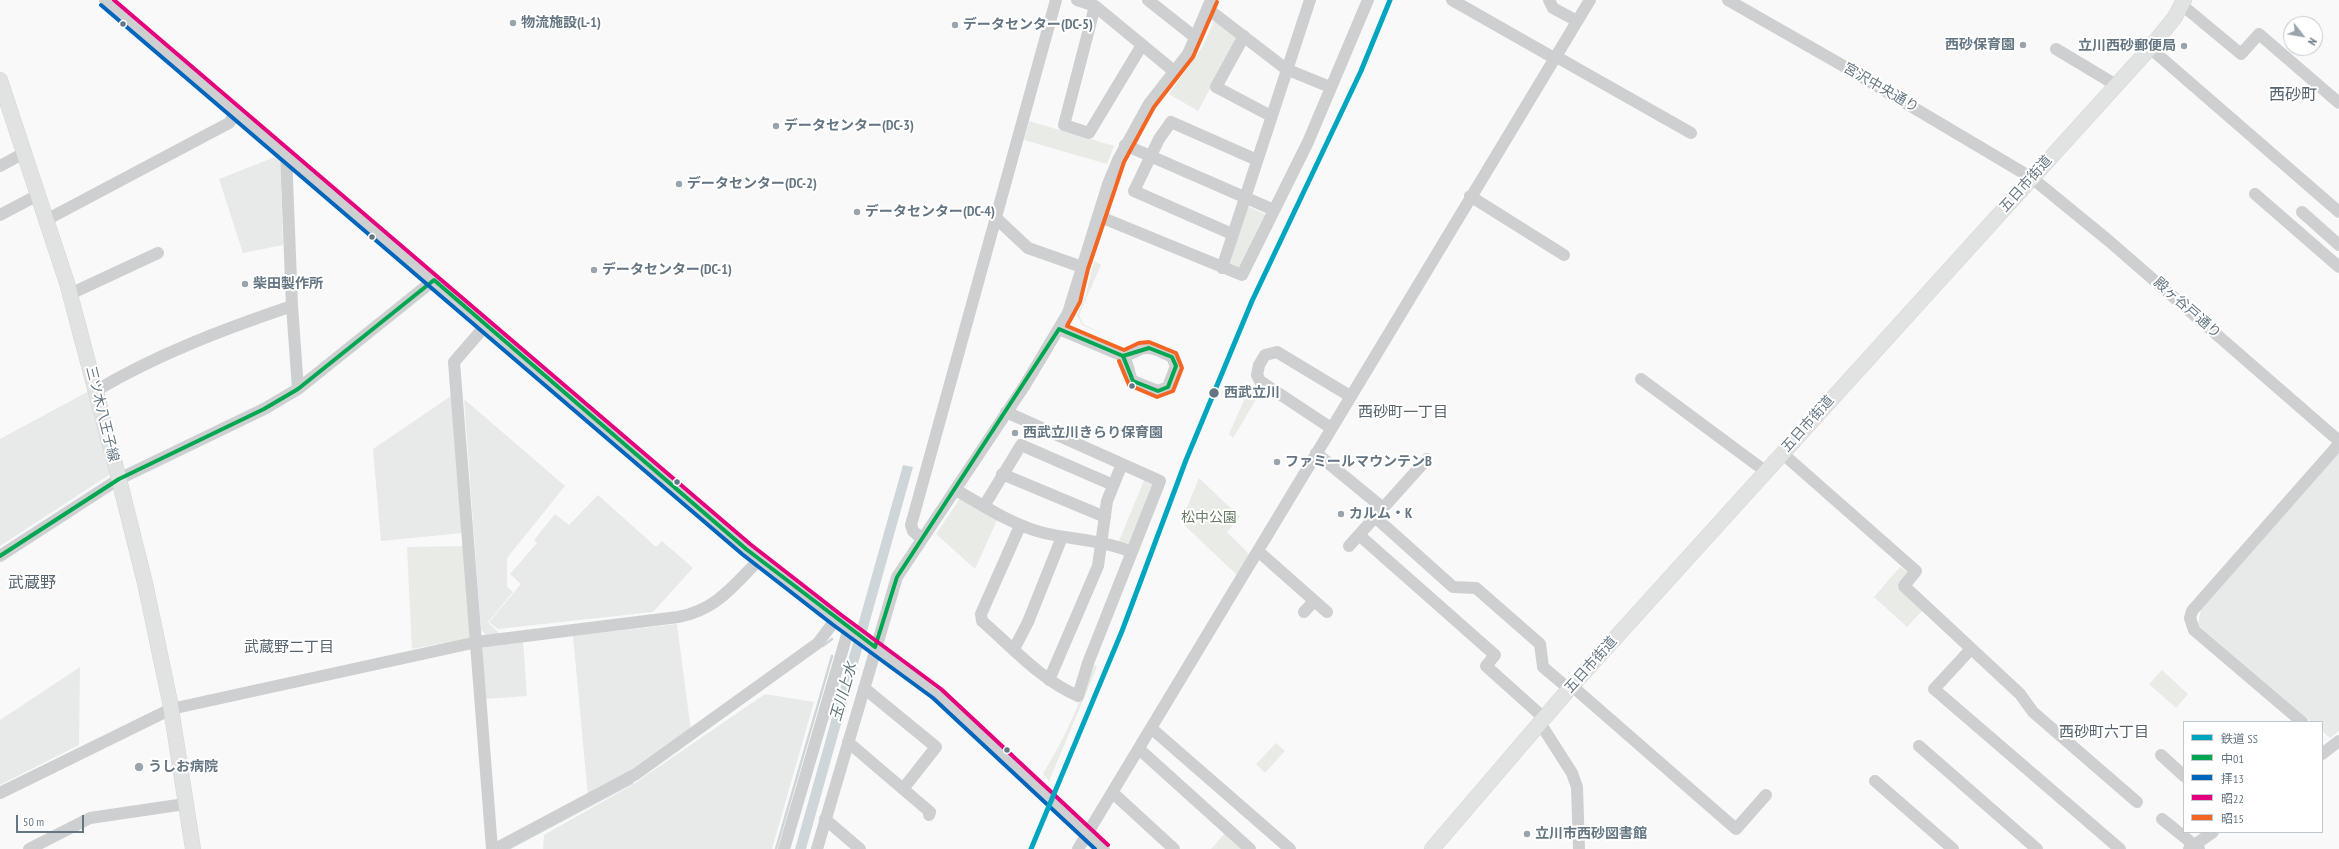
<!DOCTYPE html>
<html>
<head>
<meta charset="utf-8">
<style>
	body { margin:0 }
	#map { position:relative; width:2339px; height:849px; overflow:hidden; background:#f9f9f9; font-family:"PT Sans Narrow","Noto Sans JP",sans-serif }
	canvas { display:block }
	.legend { position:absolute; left:2183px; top:721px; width:140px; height:112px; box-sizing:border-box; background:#fff; border:1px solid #c1c8cd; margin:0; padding:5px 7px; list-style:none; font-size:12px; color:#657683 }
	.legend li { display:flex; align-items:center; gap:8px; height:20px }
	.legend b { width:20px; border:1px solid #c1c8cd }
	.north { position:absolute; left:2283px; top:16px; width:40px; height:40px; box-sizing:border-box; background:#fff; border:1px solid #c1c8cd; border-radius:50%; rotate:121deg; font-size:11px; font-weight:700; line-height:16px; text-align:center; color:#657683 }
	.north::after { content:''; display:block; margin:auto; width:14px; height:18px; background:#99a4ac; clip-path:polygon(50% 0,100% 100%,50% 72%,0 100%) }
	.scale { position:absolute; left:16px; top:815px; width:68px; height:18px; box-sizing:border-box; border:2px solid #657683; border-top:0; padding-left:5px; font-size:12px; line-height:14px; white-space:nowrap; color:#657683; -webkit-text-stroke:3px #fff; paint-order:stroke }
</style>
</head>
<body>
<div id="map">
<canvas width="2339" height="849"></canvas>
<ul class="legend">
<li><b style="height:5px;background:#00a6bf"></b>鉄道 SS</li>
<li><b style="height:5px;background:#00a651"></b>中01</li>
<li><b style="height:5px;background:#0065bd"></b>拝13</li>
<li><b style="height:5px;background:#e5007d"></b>昭22</li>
<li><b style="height:5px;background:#f26522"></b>昭15</li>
</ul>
<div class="north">N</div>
<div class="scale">50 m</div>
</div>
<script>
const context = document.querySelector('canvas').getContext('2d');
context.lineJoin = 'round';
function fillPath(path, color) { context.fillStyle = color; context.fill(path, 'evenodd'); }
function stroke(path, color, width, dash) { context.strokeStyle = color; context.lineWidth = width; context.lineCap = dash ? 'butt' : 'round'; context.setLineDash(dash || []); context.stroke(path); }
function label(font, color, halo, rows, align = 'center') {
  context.font = font + ' "PT Sans Narrow","Noto Sans JP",sans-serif'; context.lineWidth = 4; context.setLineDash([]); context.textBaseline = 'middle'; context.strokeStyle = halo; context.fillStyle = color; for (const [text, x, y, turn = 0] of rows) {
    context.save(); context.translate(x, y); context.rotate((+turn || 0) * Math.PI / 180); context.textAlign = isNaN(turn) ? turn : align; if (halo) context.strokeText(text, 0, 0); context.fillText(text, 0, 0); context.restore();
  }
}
fillPath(new Path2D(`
	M280,155L283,245L243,253L219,179Z
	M89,391L112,473L0,546V439Z
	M451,396L463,533L381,541L373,449Z
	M464,399L565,486L507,558V586L513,592L488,622L500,634L486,635L481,630Z
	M2337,453L2339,454V731L2330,738L2322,731V722H2311L2198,625L2201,609Z
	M598,495L656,547L662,541L693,568L653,612L498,629L489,622L521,584L510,574L537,543L534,540L555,514L569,525Z
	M677,624L691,731L639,767L588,797L573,636Z
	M523,641L527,696L484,699L480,653L484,646Z
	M80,667L79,745L0,785V720Z
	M765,694L814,702L772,849H543L544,835L632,785Z`), '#e8e9e9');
fillPath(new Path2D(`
	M1214,21L1237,38L1198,111L1169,94L1203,46Z
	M1029,121L1114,146L1107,164L1024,140Z
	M1247,206L1267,215L1241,269L1230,264Z
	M1094,261L1101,265L1079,315L1083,324L1106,336L1082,325L1077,315L1085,298Z
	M1252,387L1260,393L1233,438L1229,434L1249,389Z
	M1145,478L1153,482L1131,543L1127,546L1119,541Z
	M1199,478L1240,517L1227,532L1249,554L1237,575L1181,522Z
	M961,497L998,518L975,569L936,534Z
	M463,546L470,638L412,649L407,547Z
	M1900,567L1909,573L1897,587L1922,611L1907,627L1874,597Z
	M1091,662L1097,667L1049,781L1043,774C1065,737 1081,705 1091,662Z
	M2162,670L2188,694L2176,708L2149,684Z
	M1276,743L1285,751L1265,773L1256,764Z
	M1226,832L1244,849H1211Z`), '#e8ebe6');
fillPath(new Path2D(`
	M903,465L913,467L806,849H795Z`), '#ced6d9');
stroke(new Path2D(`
	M823,646L832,639
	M508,849L632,783
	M776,849L832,656`), '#ced6d9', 2.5);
const major = new Path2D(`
	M0,80L67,283L119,479L145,583L170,702L193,849
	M1432,849L1569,689L2150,48L2175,17L2184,0`);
stroke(major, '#d5d6d7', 16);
stroke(new Path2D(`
	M105,0L746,549L836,619L937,693L1104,849
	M1077,0L1095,6L1175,72
	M1148,0L1196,38
	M1452,0L1554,58
	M1549,0L1553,8L1577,21
	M1728,0L1840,64L2032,178L2109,241L2339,441
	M2182,5L2241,54L2259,34L2339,103
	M1095,6L1064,125L1089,133L1142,45
	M1208,9L1286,69L1330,87
	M1244,36L1216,87L1271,116
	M2150,48L2339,212
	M2056,49L2116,85
	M1555,56L1691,133
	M1125,145L1274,210
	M286,154L292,306L298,389
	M0,166L24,153
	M2255,194L2339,267
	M1470,196L1564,255
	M2302,212L2339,245
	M0,215L38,195
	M1098,216L1242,275L1308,142L1368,0
	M996,218L1028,248L1082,267
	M46,220L229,123L236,113
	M1232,234L1134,191L1159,139L1171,122L1257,160
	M1222,268L1310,0
	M70,294L158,253
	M486,325L454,362L492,849
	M1059,329L1123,356C1131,355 1134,352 1141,349C1151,345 1163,353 1172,357L1176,366L1168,387L1158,391L1133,381C1128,376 1130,365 1123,356
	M1641,379L1765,471
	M97,390C158,354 224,329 292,306
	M1006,412L1160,481L1088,663L1078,696C1041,680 1012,647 982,621L981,614L1020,526
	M1331,428L1260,381L1257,375L1259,365L1265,355L1277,352L1350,396
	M1316,453L1383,508
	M1782,453L1916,571L1904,586L2020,694L2033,712L2137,802
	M1002,474L1105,517
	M956,490C984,506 1012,525 1044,533C1074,540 1103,540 1132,552
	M984,506L1021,445L1113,485
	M1375,517L1453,587L1476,588L1540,644L1543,667L1569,689
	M1359,535L1495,655L1486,666L1544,718
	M921,538L913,531L911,525L1056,0
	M1349,546L1427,459
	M1258,551L1327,612
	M0,556L119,479L264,409L298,389L434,280
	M1304,612L1314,601
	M1014,649L1028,622L1062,537
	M1971,649L1934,689L2120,849
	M1049,680L1098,566L1107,501L1122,464
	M1572,686L1736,829L1766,795
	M864,688L936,747L903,789
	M2302,722L2194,630L2190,618L2192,611L2339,444
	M1540,723L1572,773L1577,787L1579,849
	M1151,728L1290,849
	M848,742L930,812L929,815
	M1919,746L2037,849
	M1139,749L1250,849
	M2322,754L2339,741
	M2161,755L2184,776
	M1875,781L1953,849
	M0,793L171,709L477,642L678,617C716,610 733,586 759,560
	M1113,793L1174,849
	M825,819L860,849
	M2162,819L2199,849
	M29,849L90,818L185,804
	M495,849L636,774L818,643L836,619
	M784,849L849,628
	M817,849L897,577L1025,385L1068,313L1108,184L1118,160L1149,104L1188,54L1211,0
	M1078,849L1590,0
	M2189,849L2213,832`), '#cecfd0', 12);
stroke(major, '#e1e2e2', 15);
stroke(new Path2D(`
	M1149,348L1172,357L1176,366L1168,387L1158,391L1133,381L1123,356Z
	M0,556L119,479L264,409L298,389L434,280L746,549L875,647L897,577L1059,329L1123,356`), '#00a651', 4);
stroke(new Path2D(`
	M101,5L742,554L832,624L933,698L1095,849`), '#0065bd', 4);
stroke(new Path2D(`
	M114,0L750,544L840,614L941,689L1108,845`), '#e5007d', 4);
stroke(new Path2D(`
	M1119,361L1129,385L1157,397L1173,391L1182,368L1176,353L1149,342L1139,343L1124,350L1067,326L1080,302L1088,269L1124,162L1154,107L1193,57L1217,2`), '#f26522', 4);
stroke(new Path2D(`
	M1031,849L1122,631L1186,460L1252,301L1361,71L1390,0`), '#00a6bf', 5);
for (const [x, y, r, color] of [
	[513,23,4,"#99a4ac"],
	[123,24,3.5,"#657683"],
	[955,25,4,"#99a4ac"],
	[2023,45,4,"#99a4ac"],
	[2184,46,4,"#99a4ac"],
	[776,126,4,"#99a4ac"],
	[679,184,4,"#99a4ac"],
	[857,212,4,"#99a4ac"],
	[372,237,3.5,"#657683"],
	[594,270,4,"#99a4ac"],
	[245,284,4,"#99a4ac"],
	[1132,386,3.5,"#657683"],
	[1214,393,5.5,"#657683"],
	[1015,433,4,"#99a4ac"],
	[1277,462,4,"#99a4ac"],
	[677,482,3.5,"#657683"],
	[1341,514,4,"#99a4ac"],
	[1007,750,3.5,"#657683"],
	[139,767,5,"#99a4ac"],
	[1527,834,4,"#99a4ac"]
]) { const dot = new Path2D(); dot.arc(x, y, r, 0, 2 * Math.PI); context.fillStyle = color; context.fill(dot); stroke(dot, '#fff', 1.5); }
label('bold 14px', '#657683', '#fff', [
	["物流施設(L-1)",521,23],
	["データセンター(DC-5)",963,25],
	["西砂保育園",2015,45,"right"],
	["立川西砂郵便局",2176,46,"right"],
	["データセンター(DC-3)",784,126],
	["データセンター(DC-2)",687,184],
	["データセンター(DC-4)",865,212],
	["データセンター(DC-1)",602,270],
	["柴田製作所",253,284],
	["西武立川きらり保育園",1023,433],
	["ファミールマウンテンB",1285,462],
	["カルム・K",1349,514],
	["うしお病院",148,767],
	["立川市西砂図書館",1535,834]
], 'left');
label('14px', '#657683', '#fff', [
	["宮沢中央通り",1881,88,30],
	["五日市街道",2026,184,-48],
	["殿ヶ谷戸通り",2187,308,41],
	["三ツ木八王子線",102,414,76],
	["五日市街道",1808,424,-48],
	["五日市街道",1591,665,-48]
]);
label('bold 14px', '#657683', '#fff', [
	["西武立川",1224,393]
], 'left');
label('14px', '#687a64', '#fff', [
	["松中公園",1209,518]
]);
label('15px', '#57646e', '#fff', [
	["西砂町一丁目",1403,413],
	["武蔵野二丁目",289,648],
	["西砂町六丁目",2104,733]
]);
label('italic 15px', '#60757c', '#fff', [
	["玉川上水",844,692,-74]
]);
label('16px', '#57646e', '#fff', [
	["西砂町",2293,95],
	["武蔵野",32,583]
]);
</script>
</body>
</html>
